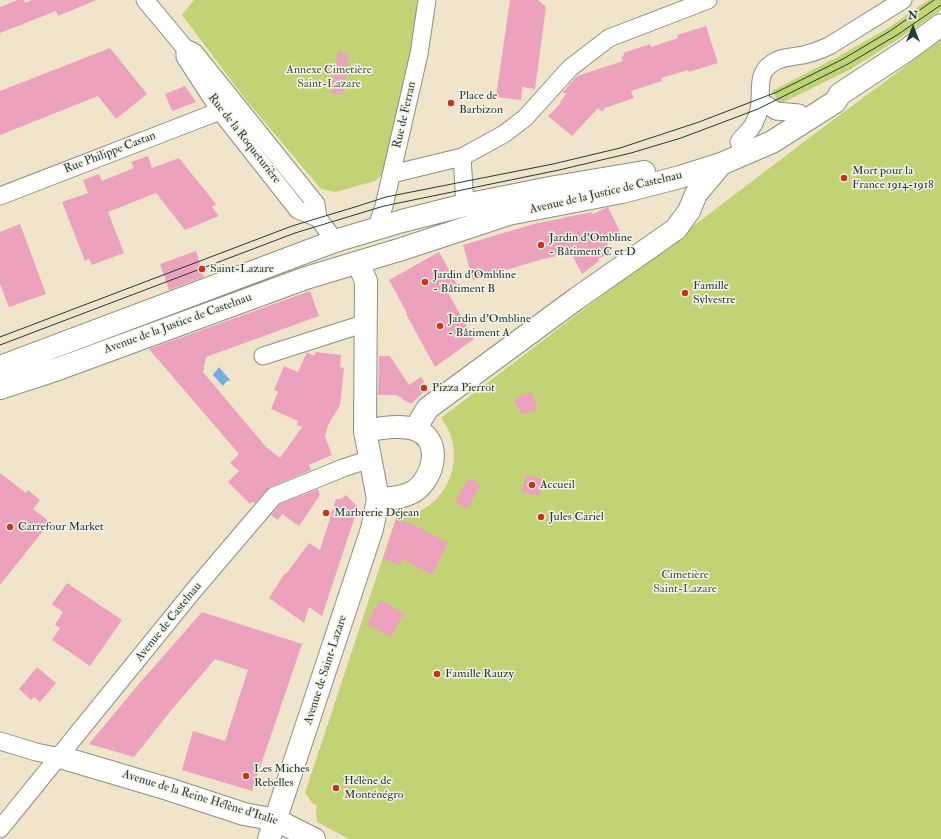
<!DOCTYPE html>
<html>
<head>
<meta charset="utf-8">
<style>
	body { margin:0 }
	#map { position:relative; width:941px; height:839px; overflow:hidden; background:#f0e5cb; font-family:"IM FELL Double Pica",serif }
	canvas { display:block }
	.north { position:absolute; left:893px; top:8px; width:40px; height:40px; -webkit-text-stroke:3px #f7f3e8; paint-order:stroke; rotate:0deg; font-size:11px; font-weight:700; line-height:16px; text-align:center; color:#1f3d34 }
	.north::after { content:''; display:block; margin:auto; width:14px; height:18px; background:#1f3d34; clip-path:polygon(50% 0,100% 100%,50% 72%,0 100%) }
</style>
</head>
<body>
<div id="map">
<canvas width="941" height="839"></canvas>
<div class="north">N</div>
</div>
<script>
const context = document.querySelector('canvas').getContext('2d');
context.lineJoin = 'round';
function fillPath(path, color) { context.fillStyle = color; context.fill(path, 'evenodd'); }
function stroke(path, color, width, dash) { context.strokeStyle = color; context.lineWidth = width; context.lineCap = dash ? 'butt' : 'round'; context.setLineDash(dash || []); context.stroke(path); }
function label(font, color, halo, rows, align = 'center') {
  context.font = font + ' "IM FELL Double Pica",serif'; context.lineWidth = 3; context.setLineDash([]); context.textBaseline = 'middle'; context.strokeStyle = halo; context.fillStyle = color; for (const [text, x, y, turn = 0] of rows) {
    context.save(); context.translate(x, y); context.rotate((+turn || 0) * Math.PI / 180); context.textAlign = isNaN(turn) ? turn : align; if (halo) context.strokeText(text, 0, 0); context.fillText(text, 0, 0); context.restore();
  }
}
fillPath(new Path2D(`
	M194,0H423L388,169L375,181L336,192L321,189L246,100L182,15Z
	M928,0H941V10L897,40L851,69L780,104L772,91L841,55L888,28Z
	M941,40V839H349L317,822L316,810L317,806L315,804H313L305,793L396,518C405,517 413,515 420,511C449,497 462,460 449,431C447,427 444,422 441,418L813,135Z`), '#c2d376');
fillPath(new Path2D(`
	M219,367L230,380L226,382L223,386L213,375Z`), '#70afe3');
fillPath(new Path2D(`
	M18,0H24L25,3L32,0H96L58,16L56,11L0,33V7Z
	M510,0H538L546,7L535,89L522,87L521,100L496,97Z
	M706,26L718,63L689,72L688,70L661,78L662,81L631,91L634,98L605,108L602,112L598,108L572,136L548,116L561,103L560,102L567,93H562L577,76L623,61L621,57L624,56L623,53L650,44L651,47L678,38L677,35Z
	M110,48L147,94L116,119L98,96L0,135V91Z
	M338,52L349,54L343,95L331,93Z
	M185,86L196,102L172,111L165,94Z
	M148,156L152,168L179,158L216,204L212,207L219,216L185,230L156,193L108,212L124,253L92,265L89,259L85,261L62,202L88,193L83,180L99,174L102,181L134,168L131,162Z
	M608,207L622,236L607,243L611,252L598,259L599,261L582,274L571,253L543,259L473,280L463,245L534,224L592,212L593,214Z
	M20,224L46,294L9,307L0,284V232Z
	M196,251L204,277L169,290L160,264Z
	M439,252L458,286L447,291L474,339L435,367L406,314L407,313L389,280Z
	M310,291L319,316L206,357L203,372L266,447L280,458L302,427L297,425L298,421L271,409L278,392L274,390L284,366L298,372L307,352L314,356L316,352L341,355L340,367L344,368L340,405L328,425L325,436L332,455L309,465L311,470L270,487L255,503L252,502L250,504L228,482L239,471L230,463L239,454L149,349Z
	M379,356H390L409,385L421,377L428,388L412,403L406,402L401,397L396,395H378Z
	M532,392L538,409L521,415L514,399Z
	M0,473L26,493L28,490L40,500L33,509L50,522L0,585Z
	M526,475L543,479L539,496L522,492Z
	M469,478L481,485L467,509L455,502Z
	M318,489L320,495L299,526L282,514L278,520L271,515L280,504Z
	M346,495L358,507L322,616L309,607L304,623L269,598L285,573L286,574L309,543L320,550L336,499H341Z
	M396,519L412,524L448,543L432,575L402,559L400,565L383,559Z
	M67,583L122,620L90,666L52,640L60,628L55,625L63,612L52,604Z
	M380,600L404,613L391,637L367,624Z
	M202,612L302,644L252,791L182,770L193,731L225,741L248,670L215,659L174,707L134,757L89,744L138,685Z
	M37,667L56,683L40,702L34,697L31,700L19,689Z`), '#eca2bc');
const street = new Path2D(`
	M145,0L185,48L194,52L316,204L318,218L335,241
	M185,48V57L220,111L298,210L318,218
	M760,102L767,105L776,111L799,113
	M739,142C744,134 752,130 755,121C758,115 760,106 760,100C761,87 758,73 771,64C780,57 792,57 803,55C812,53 820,50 829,46L903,0
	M462,157L465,205
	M392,174L462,157L504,134L525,118L570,68L609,38L708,0
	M0,196L220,111
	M376,229L384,206L419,54L427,0
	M263,356L366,323
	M0,741L36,752L60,757
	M0,829L194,590L274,496L343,468L370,459`);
const secondary = new Path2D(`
	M417,430L421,419L428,408L576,299L676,229L689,211L696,194L721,164
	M365,431C381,428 402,424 417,430C444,442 433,482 411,493C401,498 390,498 378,499
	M60,757L168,789L244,814L276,820L314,839
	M269,839L372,529L378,499L365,431L366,281L358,263`);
const primary = new Path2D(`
	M0,367L335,241L402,221L465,205L555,187L644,172
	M0,388L58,369L306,278L402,249L475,225L508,214L622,192L680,177L721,164L772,142L835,102L840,94L904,52L941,25`);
stroke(street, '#889180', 19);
stroke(secondary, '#889180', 24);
stroke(primary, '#889180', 24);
stroke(street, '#fff', 17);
stroke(secondary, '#fff', 22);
stroke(primary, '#fff', 22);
stroke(new Path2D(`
	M0,337L292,226L355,207L386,197L553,164L620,148L699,122L777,92L843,59L890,31L934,0
	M0,345L295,233L384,206L559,170L631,153L681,138L758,109L848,64L897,35L941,5`), '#1f3d34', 1);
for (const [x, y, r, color] of [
	[451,103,4,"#c8321e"],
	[844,178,4,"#c8321e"],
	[541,245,4,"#c8321e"],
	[202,269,4,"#c8321e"],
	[425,282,4,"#c8321e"],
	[685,293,4,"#c8321e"],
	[440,326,4,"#c8321e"],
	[424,388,4,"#c8321e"],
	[532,485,4,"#c8321e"],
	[326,513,4,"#c8321e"],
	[541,517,4,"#c8321e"],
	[10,527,4,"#c8321e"],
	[437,674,4,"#c8321e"],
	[246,776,4,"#c8321e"],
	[336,788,4,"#c8321e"]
]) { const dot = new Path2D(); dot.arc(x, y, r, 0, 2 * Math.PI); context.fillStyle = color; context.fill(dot); stroke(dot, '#f7f3e8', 1.5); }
label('12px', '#405b41', '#f7f3e8', [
	["Annexe Cimetière",329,70],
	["Saint-Lazare",329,84],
	["Cimetière",685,575],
	["Saint-Lazare",685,589]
]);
label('12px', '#1f3d34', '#f7f3e8', [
	["Place de",459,96],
	["Barbizon",459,110],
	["Mort pour la",852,171],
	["France 1914-1918",852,185],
	["Jardin d'Ombline",549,238],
	["- Bâtiment C et D",549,252],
	["Saint-Lazare",210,269],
	["Jardin d'Ombline",433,275],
	["- Bâtiment B",433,289],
	["Famille",693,286],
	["Sylvestre",693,300],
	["Jardin d'Ombline",448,319],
	["- Bâtiment A",448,333],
	["Pizza Pierrot",432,388],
	["Accueil",540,485],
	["Marbrerie Déjean",334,513],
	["Jules Cariel",549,517],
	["Carrefour Market",18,527],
	["Famille Rauzy",445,674],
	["Les Miches",254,769],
	["Rebelles",254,783],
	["Hélène de",344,781],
	["Monténégro",344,795]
], 'left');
label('12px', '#1f3d34', '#f7f3e8', [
	["Rue de Ferran",405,115,-77],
	["Rue de la Roqueturière",244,139,52],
	["Rue Philippe Castan",110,153,-21],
	["Avenue de la Justice de Castelnau",606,193,-13],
	["Avenue de la Justice de Castelnau",178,324,-20],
	["Avenue de Castelnau",169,622,-51],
	["Avenue de Saint-Lazare",326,670,-72],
	["Avenue de la Reine Hélène d'Italie",200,798,17]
]);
</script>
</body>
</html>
